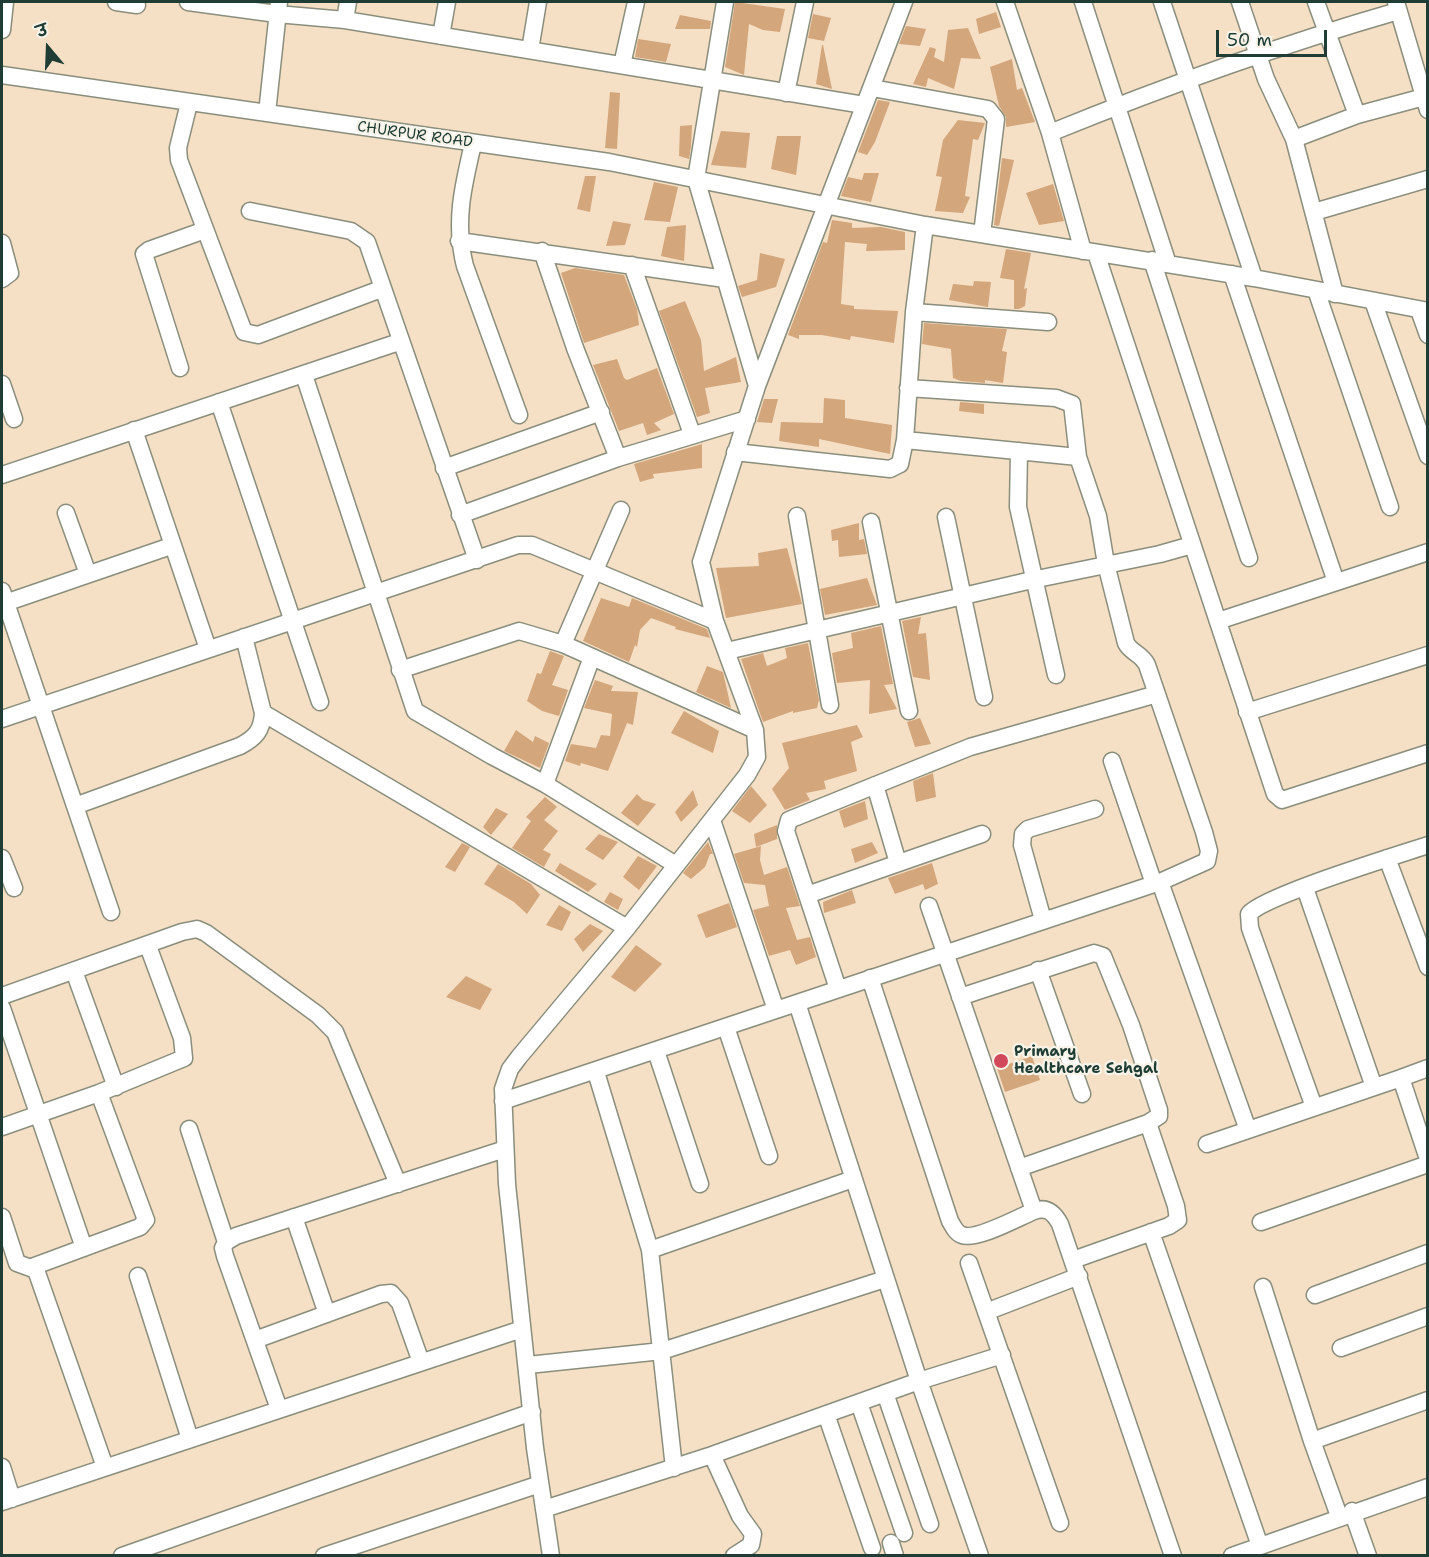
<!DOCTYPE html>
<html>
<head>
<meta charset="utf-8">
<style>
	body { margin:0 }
	#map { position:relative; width:1429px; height:1557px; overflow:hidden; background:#f5dfc5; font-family:"Shantell Sans","Playpen Sans Deva",sans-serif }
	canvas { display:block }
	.frame { position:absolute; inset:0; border:3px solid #1f3d34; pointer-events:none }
	.north { position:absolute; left:18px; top:18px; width:60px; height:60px; -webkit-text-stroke:4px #f7f3e8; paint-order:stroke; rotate:341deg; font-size:16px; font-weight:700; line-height:24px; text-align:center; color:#1f3d34 }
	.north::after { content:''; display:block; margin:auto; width:21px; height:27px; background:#1f3d34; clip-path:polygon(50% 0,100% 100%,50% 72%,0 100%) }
	.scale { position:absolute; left:1216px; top:30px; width:111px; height:27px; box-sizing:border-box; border:3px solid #1f3d34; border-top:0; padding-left:8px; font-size:18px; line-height:21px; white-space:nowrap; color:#1f3d34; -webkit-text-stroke:4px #f7f3e8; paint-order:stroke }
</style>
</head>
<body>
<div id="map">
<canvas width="1429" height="1557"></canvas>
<div class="frame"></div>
<div class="north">उ</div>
<div class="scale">50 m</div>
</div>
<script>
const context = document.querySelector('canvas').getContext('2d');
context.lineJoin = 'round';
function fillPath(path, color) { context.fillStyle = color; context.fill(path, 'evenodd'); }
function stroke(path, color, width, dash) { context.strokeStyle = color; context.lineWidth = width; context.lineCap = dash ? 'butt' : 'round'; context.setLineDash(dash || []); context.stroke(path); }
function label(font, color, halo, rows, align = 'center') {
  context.font = font + ' "Shantell Sans",sans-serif'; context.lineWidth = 4.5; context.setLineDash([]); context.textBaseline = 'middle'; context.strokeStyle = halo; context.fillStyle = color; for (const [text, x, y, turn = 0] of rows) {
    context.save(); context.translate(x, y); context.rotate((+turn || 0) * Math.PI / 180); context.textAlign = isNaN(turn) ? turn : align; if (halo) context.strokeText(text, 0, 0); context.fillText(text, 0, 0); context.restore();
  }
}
fillPath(new Path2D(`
	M735,2L785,9L780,32L763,30L749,24L744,75L725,67Z
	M996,12L1001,27L979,34L976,19Z
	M813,14L831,18L824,41L808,38Z
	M680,15L711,21L710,29H675Z
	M906,26L926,29L920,46L899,44Z
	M968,28L981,59L961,58L954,89L928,78L926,87L913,84L930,47L936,49L934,57L944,62L948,30Z
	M638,39L671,44L666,62L635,57Z
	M822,45H823L832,89L816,84Z
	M1012,59L1017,90L1022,88L1035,122L1006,127V117L999,106L990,67Z
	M610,92L620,93L617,149L605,148Z
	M878,100L890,102L875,142L867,155L858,152Z
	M958,120L985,123L978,140L973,139L965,196L970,197L963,213L935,211L942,177L936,176L943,140Z
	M692,125L691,146L689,159L679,156L680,126Z
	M721,131L750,133L746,168L711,165Z
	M777,136H801L796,175L771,169Z
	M1002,158L1014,160L999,226L994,225Z
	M864,173H879L871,202L841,196L848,177L862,180Z
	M585,176H596L590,212L577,209Z
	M654,182L678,187L670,222L644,220Z
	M1053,184L1064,221L1039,225L1026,193Z
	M832,220L852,223V228L881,227L905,232V250L866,251L867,244L845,242L841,304L854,306V309L898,311L894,343L851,336L850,340L822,335H799V339L788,335L823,242L827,243Z
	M613,221L631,224L625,245L606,246Z
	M686,225L684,261L661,256L667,227Z
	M1006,249L1031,253L1024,289L1027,288L1025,306L1019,309H1014V280L1000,278Z
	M760,253L785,259L776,287L742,297L738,286L757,280Z
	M575,268L624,275L637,309L639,325L584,343L561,273Z
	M974,281L991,282L988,307L949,300L953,284L973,286Z
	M685,301L701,340L704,371L736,357L741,382L705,388L710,413L697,417L659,311Z
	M924,323L1007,329L1002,351L1007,352L1003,383L985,380V383L961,381L953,378L951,349L922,344Z
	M617,359L624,378L627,380L657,368L674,414L654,423L661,430L647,435L643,423L619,431L593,365Z
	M824,398L845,400V418L892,425L890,454L819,439V447L779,441L781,422L823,423Z
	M764,399H778L772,423L757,422Z
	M960,402L984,404V414L959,411Z
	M702,444V468L653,474L654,478L640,482L634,464Z
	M859,523V540L864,539L867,554L839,557L838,540L832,541L831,530Z
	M787,548L802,604L726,618L716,568L759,566L758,553Z
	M867,578L877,605L825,615L820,589Z
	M601,598L629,607L632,598L707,629L710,638L675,629L676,627L651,618L640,630L637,647L635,645L629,662L583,641Z
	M921,617L918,634L926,633L930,680L913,677L902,621Z
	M881,626L893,684L884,685L897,709L869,714L870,680L837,683L832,653L853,648L851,633Z
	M808,643L819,700L817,708L793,713V711L763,722L741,659L763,653L767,666L787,658L785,648Z
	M550,651L564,656L552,685L568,690L559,716L542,711L527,701L537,673L541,674Z
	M707,666L723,672L731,708L696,692Z
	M595,680L613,686L611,691L638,692L633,725L627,723L608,771L581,763L580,766L565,761L571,744L596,748L601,735L610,736L612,714L584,708Z
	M684,711L719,731L713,753L671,733Z
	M920,718L931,744L915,747L907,722Z
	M857,725L863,737L851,742L857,771L824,781L826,789L806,793L810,800L785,810L772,789L789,768L782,743Z
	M516,730L533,742L535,736L549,743L540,768L504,751Z
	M933,773L936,797L916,802L913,781Z
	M751,786L767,805L750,823L732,811Z
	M693,790L698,805L681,822L675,812Z
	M637,794L643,800L656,804L638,826L621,813Z
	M545,797L557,807L544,820L558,831L543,850L551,854L544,867L512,848L531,821L526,817Z
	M865,801L868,819L844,828L839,811Z
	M496,808L508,814L491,835L483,827Z
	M777,825V839L756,847L754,834Z
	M599,834L618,842L603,860L585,849Z
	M708,842L713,854H710L705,867L691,879L683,873Z
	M872,842L878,853L855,863L851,849Z
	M462,843L470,847L455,872L445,867Z
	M761,846L760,860L764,875L787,867L800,906L786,908L797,940L810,937L816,957L796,965L790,950L769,956L753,910L769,906L765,885L744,883L734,854Z
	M638,856L657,866L639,890L623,877Z
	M560,863L597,884L588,892L555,871Z
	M932,863L938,884L925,890L923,884L895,894L888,878Z
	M498,864L531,884L540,895L527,914L514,902L484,884Z
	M852,890L856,903L824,913L823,902Z
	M610,892L623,899L618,910L604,902Z
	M729,903L737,927L706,938L697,915Z
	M559,905L571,912L562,931L546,925Z
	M590,924L603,931L583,952L574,939Z
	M636,945L662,964L635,992L611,977Z
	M466,976L492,989L480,1010L446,997Z
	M1032,1056L1040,1080L1005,1092L997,1068Z`), '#d3a67c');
const minor = new Path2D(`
	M116,2L137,5
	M188,2L277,14L345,20L864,105
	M725,2L696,179L757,386
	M1005,2L1050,133L1083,251
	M1083,2L1168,264
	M1162,2L1254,278
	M1240,2L1266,79L1294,139L1335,294
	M1316,2L1357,115
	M1396,2L1428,110
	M345,20L348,2
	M2,30L5,2
	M441,36L447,2
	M530,50L538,2
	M622,65L636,2
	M2,75L609,162L925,225L1254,278L1428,311
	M872,88L988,109L996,119L982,234
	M786,93L805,2
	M189,103L178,148L179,160L244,332L258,335L381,289
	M267,113L279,2
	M1050,133C1163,87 1280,45 1398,11
	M1294,139L1357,115L1424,97
	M473,144C463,186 454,223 465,266L519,415
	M250,211L351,231L367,242L477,560
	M1314,212L1428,179
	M459,241L725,279
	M2,243L10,273L2,279
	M542,251L575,348L618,458
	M1096,253L1275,794L1282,800L1428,753
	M1152,260L1249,558
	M632,265L692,434
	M1232,274L1336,582
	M1316,290L1390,507
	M1373,301L1428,456
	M1419,310L1428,335
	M914,312L1048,322
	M180,368L144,254L149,250L205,230
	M304,375L415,711L492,756L545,784L676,865
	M2,384L14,419
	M219,402L320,702
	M134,430L208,649
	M905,440L1078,457
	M1019,451L1018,507L1056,675
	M735,452L890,469L900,464L905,440L914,312L925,225
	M444,468L601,412
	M2,475L399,342
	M66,513L88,574
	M460,515L618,458L747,419
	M797,516L830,705
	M946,517L984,697
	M871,522L909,711
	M2,591L111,912
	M5,603L171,546
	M1218,621L1428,552
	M563,644L621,510
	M727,651L1032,580L1160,554L1192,545
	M400,670L519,631L563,644L755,730
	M1247,712L1428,655
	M263,713L627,928
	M2,719L518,545H532L715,621
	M1112,761L1154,884
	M545,784L592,657
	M875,785L898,863
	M75,806L240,746C255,738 262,731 263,713L244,637
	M712,820L776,1010
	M2,858L14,888
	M1387,858L1428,967
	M1160,882L1248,1130
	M1305,888L1374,1087
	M807,895L982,834
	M1043,920L1022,845L1023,834L1028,829L1095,809
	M1038,970L1082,1094
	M74,971L116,1087
	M870,978L950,1221C953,1226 956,1233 962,1235C976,1241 1019,1217 1034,1211L929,906
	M838,989L786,831L789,820L970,747L1157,694
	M2,996L182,932L197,929L206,933L318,1015L335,1032L398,1184
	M960,997L1094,953L1103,956L1131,1025L1159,1110V1116L1148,1123
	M2,1008L84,1248
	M726,1027L769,1156
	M656,1051L700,1184
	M596,1072L650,1250L674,1468
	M1401,1078L1428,1068
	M503,1101L1160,882L1207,861L1209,851L1204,832L1147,665C1142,654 1131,653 1126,643L1106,564L1098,516L1078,457L1072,404L1056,398L908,388
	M1314,1107L1250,928L1249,914C1263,896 1398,855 1428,845
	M2,1127L99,1093L184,1058L182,1038L148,946
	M189,1129L226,1242
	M1207,1144L1401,1078L1428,1159
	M1019,1168L1148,1123L1176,1206L1178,1220L1169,1226L1073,1260
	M1034,1211C1047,1206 1054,1213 1060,1224L1173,1556
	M2,1217L17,1263L36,1270L105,1467
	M294,1217L327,1314
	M1261,1222L1428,1164
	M1151,1232L1260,1546
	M650,1250L853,1179
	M969,1263L1060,1523
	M32,1267L140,1227L146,1220L99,1093
	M138,1276L190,1439
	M1263,1287L1312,1441
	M1315,1295L1428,1253
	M986,1312L1079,1276
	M255,1340L381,1294L391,1293L400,1303L421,1362
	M1341,1348L1428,1316
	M528,1365L662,1351L885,1279
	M885,1393L930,1524
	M859,1403L904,1533
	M279,1409L225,1256L223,1248L226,1242L236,1236L505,1149
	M826,1414L872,1548
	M712,1455L740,1516L753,1534L751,1545L734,1556
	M2,1467L12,1499
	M2,1502L522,1329
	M544,1509L712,1455L919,1381L797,1003
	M1352,1511L1368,1556
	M1339,1516L1312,1441L1428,1400
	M891,1543L895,1556
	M122,1556L532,1412
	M324,1556L540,1484
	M551,1556L535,1448L507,1184L503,1089L510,1069L519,1057L627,928L747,775L757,757L755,730L715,621L701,562L757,386L904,2
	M980,1556L919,1381L1002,1355
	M1232,1556L1428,1487`);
stroke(minor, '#8a8e7c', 19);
stroke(minor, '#fff', 16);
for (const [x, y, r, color] of [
	[1001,1061,8,"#d1495b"]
]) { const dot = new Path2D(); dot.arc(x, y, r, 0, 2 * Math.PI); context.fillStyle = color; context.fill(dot); stroke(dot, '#f7f3e8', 2); }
label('15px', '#1f3d34', '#f7f3e8', [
	["CHURPUR ROAD",415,135,8]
]);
label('bold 15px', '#1f3d34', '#f7f3e8', [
	["Primary",1014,1052],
	["Healthcare Sehgal",1014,1069]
], 'left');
</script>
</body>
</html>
